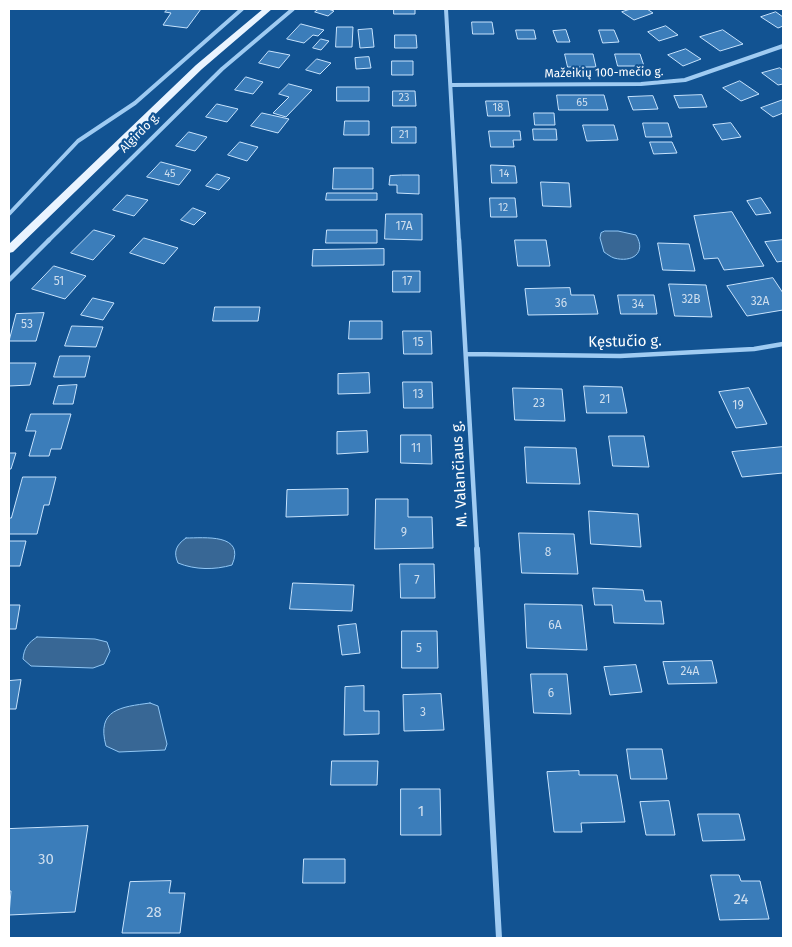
<!DOCTYPE html>
<html>
<head>
<meta charset="utf-8">
<style>
	body { margin:0 }
	#map { position:relative; width:792px; height:947px; overflow:hidden; background:#125392; font-family:"Fira Sans",sans-serif }
	canvas { display:block }
	.frame { position:absolute; inset:0; border:10px solid #fff; pointer-events:none }
</style>
</head>
<body>
<div id="map">
<canvas width="792" height="947"></canvas>
<div class="frame"></div>
</div>
<script>
const context = document.querySelector('canvas').getContext('2d');
context.lineJoin = 'round';
function fillPath(path, color) { context.fillStyle = color; context.fill(path, 'evenodd'); }
function stroke(path, color, width, dash) { context.strokeStyle = color; context.lineWidth = width; context.lineCap = dash ? 'butt' : 'round'; context.setLineDash(dash || []); context.stroke(path); }
function label(font, color, halo, rows, align = 'center') {
  context.font = font + ' "Fira Sans",sans-serif'; context.lineWidth = 4.5; context.setLineDash([]); context.textBaseline = 'middle'; context.strokeStyle = halo; context.fillStyle = color; for (const [text, x, y, turn = 0] of rows) {
    context.save(); context.translate(x, y); context.rotate((+turn || 0) * Math.PI / 180); context.textAlign = isNaN(turn) ? turn : align; if (halo) context.strokeText(text, 0, 0); context.fillText(text, 0, 0); context.restore();
  }
}
const water = new Path2D(`
	M605,231H618L636,235C647,253 632,263 614,258C611,257 607,254 604,252L600,238L601,233Z
	M186,538C204,538 246,533 232,565C215,570 195,570 178,563C173,552 176,545 186,538Z
	M37,637L95,639L107,642L110,651L104,664L93,668L31,666L23,659C24,648 28,643 37,637Z
	M150,703L158,706L167,744L165,750L119,752L106,746C96,709 121,707 150,703Z`);
fillPath(water, '#386795');
stroke(water, '#91c7f5', 1);
const building = new Path2D(`
	M168,9H201L187,28L163,25L171,13L165,12Z
	M319,9H328L334,11L328,16L315,12Z
	M394,9H415V14H394Z
	M631,9H647L653,13L634,20L622,12Z
	M776,12L783,17V26L778,28L761,17Z
	M472,22H492L494,34H473Z
	M301,24L324,30L318,36L313,35L304,43L287,39Z
	M666,26L678,35L659,41L648,32Z
	M337,27H353L352,47H336Z
	M372,29L374,47L360,48L358,30Z
	M516,30H534L536,39H518Z
	M566,30L570,42H557L553,31Z
	M599,30H614L619,42L603,43Z
	M723,30L743,44L720,51L700,37Z
	M395,35H416L417,48H395Z
	M321,39L329,41L321,50L313,48Z
	M686,49L701,59L683,66L668,55Z
	M269,51L290,55L279,68L259,63Z
	M565,54H593L596,67H568Z
	M615,54H640L644,66H618Z
	M369,57L371,68L356,69L355,58Z
	M317,59L331,63L320,74L306,70Z
	M392,61H413V75H392Z
	M780,68L783,70V84L778,85L762,73Z
	M246,77L263,82L253,94L235,90Z
	M740,81L759,94L741,101L723,88Z
	M289,84L312,90L286,117L273,113L289,97L279,94Z
	M337,87H369V101H337Z
	M393,91H415L416,106H393Z
	M557,95H604L608,110H559Z
	M702,95L707,107L679,108L674,96Z
	M653,96L658,109L633,110L628,97Z
	M783,100V113L773,117L761,108Z
	M486,101H508L510,116H488Z
	M217,104L238,109L227,122L206,117Z
	M262,113L289,119L278,133L251,126Z
	M534,113H554L555,125H535Z
	M345,121H369V135H344Z
	M643,123H668L672,137H646Z
	M731,123L741,137L722,140L713,125Z
	M583,125H614L618,140L587,141Z
	M392,127H416V143H392Z
	M533,129H556L557,140H534Z
	M489,131H520L521,140H513L514,147H491Z
	M189,132L207,137L195,151L176,146Z
	M240,142L258,147L247,161L228,155Z
	M650,142H672L677,153L654,154Z
	M161,162L191,170L179,185L147,177Z
	M491,165L515,166L517,183H492Z
	M334,168H373V189H333Z
	M217,174L230,178L219,190L206,186Z
	M402,175H419V194L397,193V185H389L390,176Z
	M541,182L569,183L571,207L543,206Z
	M327,193H377V200H326Z
	M127,195L148,200L134,216L113,210Z
	M490,198H515L517,217H491Z
	M761,198L771,213L756,215L747,201Z
	M193,208L206,213L194,225L181,220Z
	M732,212L764,266L724,270L718,258L704,259L694,216Z
	M386,214H422V240L385,239Z
	M94,230L115,236L93,260L71,253Z
	M327,230H377V243H326Z
	M144,238L178,248L164,264L130,253Z
	M515,240H546L550,266H518Z
	M783,240V261L777,262L765,242Z
	M658,243L689,244L695,271L663,270Z
	M384,249V265L312,266L313,250Z
	M54,266L86,276L65,299L32,289Z
	M393,271H420V292H393Z
	M773,278L783,293V310L747,316L727,286Z
	M669,284L706,285L712,317L675,316Z
	M570,288L571,295H594L598,314L528,315L525,289Z
	M618,295H654L657,314H621Z
	M93,298L114,303L103,320L81,315Z
	M215,307H260L258,321H213Z
	M44,313L36,341H9L16,314Z
	M350,321H382V339H349Z
	M72,326L103,327L96,347L65,346Z
	M403,331H431L432,354H404Z
	M60,356H90L85,377H54Z
	M9,363H36L30,385L9,386Z
	M369,373L370,393L338,394V374Z
	M403,382H432L433,408H404Z
	M77,385L73,404H53L58,386Z
	M584,386L622,387L627,413H587Z
	M513,388L562,389L565,421L515,420Z
	M749,388L767,424L736,428L719,392Z
	M31,414H71L61,449H51L49,456H29L36,431H26Z
	M367,431L368,452L337,454V432Z
	M401,435H431L432,464L401,463Z
	M609,436H644L649,467L613,466Z
	M525,447L576,448L580,484L527,483Z
	M783,447V473L742,477L732,452Z
	M9,453H16L11,469H9Z
	M23,477H56L49,505H44L37,534H9V518H11Z
	M348,489V515L286,517L287,490Z
	M376,499H408V517H432L433,548L375,549Z
	M589,511L638,514L641,547L591,544Z
	M519,533L574,534L578,574L522,573Z
	M9,541H26L20,566H9Z
	M400,564H434L435,598H401Z
	M293,583L354,585L352,611L290,609Z
	M593,588L643,590L645,601H661L664,624L614,623L612,605H595Z
	M525,604L582,605L587,650L527,648Z
	M9,605H20L16,629H9Z
	M356,624L360,653L342,655L338,626Z
	M402,631H437L438,668H402Z
	M712,661L717,683L668,684L663,662Z
	M636,665L642,692L610,695L604,667Z
	M531,674H567L571,714L534,713Z
	M21,680L16,709H9V681Z
	M364,686V711H379V734L344,735L345,687Z
	M441,694L444,730L404,731L403,695Z
	M627,749H662L667,779H631Z
	M332,761H378L377,785H331Z
	M579,771V775H617L625,822L581,823L582,832H554L547,772Z
	M401,789H440L441,835H401Z
	M669,801L675,835H646L640,802Z
	M698,814H739L745,840L703,841Z
	M88,826L75,912L9,915L11,891H9V829Z
	M304,859H345V883H303Z
	M711,875H739L741,881H760L769,919L720,920Z
	M171,881L169,893H185L180,933H122L130,882Z`);
fillPath(building, '#3b7dba');
stroke(building, '#c7e3fd', 1);
stroke(new Path2D(`
	M446,9L459,241
	M451,85L641,84L685,80L783,46
	M9,214L78,141L135,103L242,9
	M48,241L222,69L293,9`), '#9fcbf2', 4);
stroke(new Path2D(`
	M459,240L477,550
	M9,280L49,240
	M466,354L620,356L754,349L783,344`), '#9fcbf2', 4.5);
stroke(new Path2D(`
	M477,549L499,938`), '#9fcbf2', 6);
fillPath(new Path2D(`
	M263,9H272L202,69L13,252L9,253V244L196,65Z`), '#eaf4ff');
label('11px', '#cedeee', null, [
	["23",404,98],
	["65",582,103],
	["18",498,108],
	["21",404,135],
	["45",170,174],
	["14",504,174],
	["12",503,208]
]);
label('12px', '#fff', '#125392', [
	["Mažeikių 100-mečio g.",604,73,-1],
	["Algirdo g.",140,133,-45]
]);
label('12px', '#cedeee', null, [
	["17A",404,227],
	["51",59,282],
	["17",407,282],
	["32B",691,300],
	["32A",760,302],
	["36",561,304],
	["34",638,305],
	["53",27,325],
	["15",418,343],
	["13",418,395],
	["21",605,400],
	["23",539,404],
	["19",738,406],
	["11",416,449],
	["9",404,533],
	["8",548,553],
	["7",417,581],
	["6A",555,626],
	["5",419,649],
	["24A",690,672],
	["6",551,694],
	["3",423,713]
]);
label('15px', '#fff', '#125392', [
	["Kęstučio g.",625,342,-1],
	["M. Valančiaus g.",460,474,-93]
]);
label('15px', '#cedeee', null, [
	["1",421,812],
	["30",46,860],
	["24",741,900],
	["28",154,913]
]);
</script>
</body>
</html>
